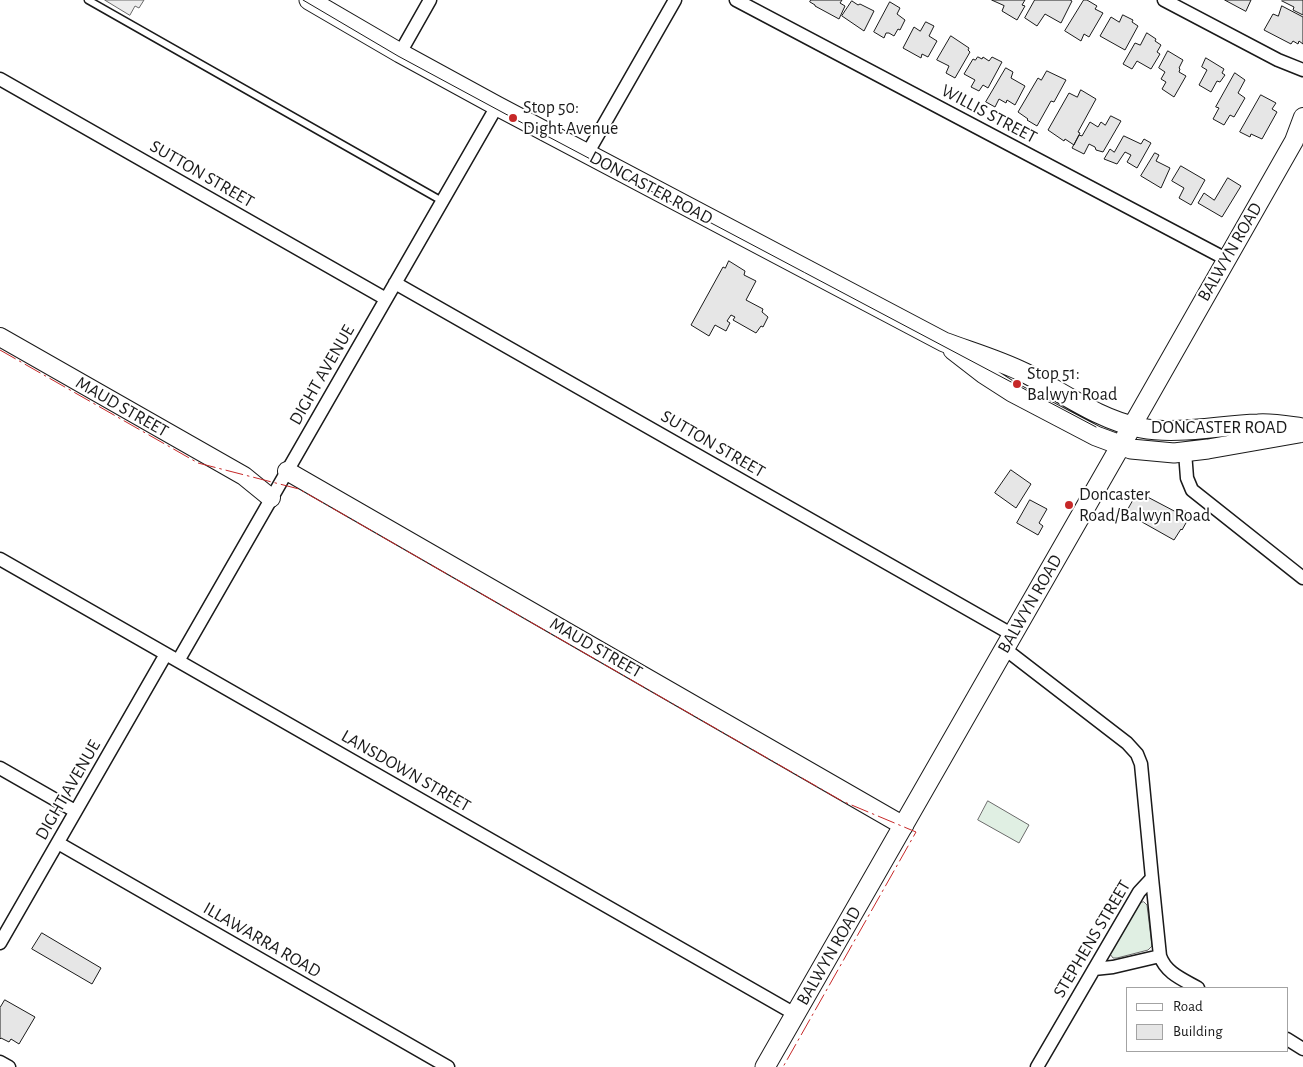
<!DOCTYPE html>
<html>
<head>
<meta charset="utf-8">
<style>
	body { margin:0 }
	#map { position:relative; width:1303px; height:1067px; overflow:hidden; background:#fff; font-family:"Alegreya Sans",sans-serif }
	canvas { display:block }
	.legend { position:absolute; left:1126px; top:987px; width:162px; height:65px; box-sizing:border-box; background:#fff; border:1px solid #a3a3a3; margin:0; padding:6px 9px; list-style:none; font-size:15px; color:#1a1a1a }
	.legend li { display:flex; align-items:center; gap:10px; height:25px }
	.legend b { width:25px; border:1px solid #a3a3a3 }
</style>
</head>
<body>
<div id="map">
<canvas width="1303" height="1067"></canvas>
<ul class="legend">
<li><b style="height:6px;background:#fff"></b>Road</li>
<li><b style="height:14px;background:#e6e6e6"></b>Building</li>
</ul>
</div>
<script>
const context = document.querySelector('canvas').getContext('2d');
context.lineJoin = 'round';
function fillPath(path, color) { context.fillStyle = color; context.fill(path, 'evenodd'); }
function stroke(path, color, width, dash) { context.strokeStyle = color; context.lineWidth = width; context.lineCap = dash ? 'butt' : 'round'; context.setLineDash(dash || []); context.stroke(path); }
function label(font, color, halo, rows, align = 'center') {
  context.font = font + ' "Alegreya Sans",sans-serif'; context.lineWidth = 4; context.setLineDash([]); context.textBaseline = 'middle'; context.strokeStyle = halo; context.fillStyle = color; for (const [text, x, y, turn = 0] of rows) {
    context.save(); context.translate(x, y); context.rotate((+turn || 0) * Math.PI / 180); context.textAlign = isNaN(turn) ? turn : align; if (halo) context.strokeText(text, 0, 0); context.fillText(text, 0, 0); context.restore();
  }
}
const green = new Path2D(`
	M988,801L1029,825L1019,843L978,820Z
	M1144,902L1147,905L1152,946L1148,950L1117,958H1113L1110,954L1111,952L1139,903Z`);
fillPath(green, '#e0efe3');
stroke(green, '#6a6a6a', 1);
const parking = new Path2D(`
	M105,0H144L139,8L135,6L130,15Z`);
fillPath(parking, '#ededed');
stroke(parking, '#6a6a6a', 1);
const building = new Path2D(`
	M811,0H842L840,3L845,6L839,19L815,6V5L810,2Z
	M992,0H1025L1022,5L1025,6L1017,20L1002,11L1004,6Z
	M1035,0H1070L1072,1L1061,23L1045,14L1037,26L1025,18Z
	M1084,0H1087L1097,6L1095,9L1103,13L1089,37L1084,34L1081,41L1065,31Z
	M1225,0H1251L1246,11Z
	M1283,0H1303V15L1293,10L1294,7L1282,1Z
	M852,1L858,5L860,4L874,11L864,31L842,16Z
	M890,2L900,8L897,14L905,20L900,30L898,29L894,36L889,33H886L884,38L874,32Z
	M1282,6L1303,17V44L1299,41L1298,44L1293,41L1291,44L1264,30L1273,14L1278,16Z
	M1123,15L1133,20L1132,22L1138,26L1125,50L1100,36L1111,17L1119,22Z
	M926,22L934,26L929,36L937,41L928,57L922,54L921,58L903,48L914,27L920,31Z
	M1147,33L1156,39L1155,41L1161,45L1157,52L1160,54L1151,69L1137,61L1132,69L1123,64L1135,43L1140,45Z
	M951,36L969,48L968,50L970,52L955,78L946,73L949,66L937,60Z
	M1168,51L1183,60L1179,68L1180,69L1179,72L1186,76L1174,97L1162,89L1166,82L1161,79L1165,72L1159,68Z
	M978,57L982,59L983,57L989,61L992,57L1002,62L988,88L983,85L979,91L971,87L975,80L964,74L973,59L975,60Z
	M1206,58L1224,69L1222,73L1225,75L1220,82L1217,81L1211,92L1199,85L1207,70L1202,67Z
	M1006,68L1013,72L1011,78L1025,86L1015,105L1007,100L1006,103L999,99L995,107L986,102Z
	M1047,71L1066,80L1054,102L1051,101L1037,126L1027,120L1028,119L1018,112L1038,78L1041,80Z
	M1235,73L1245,80L1238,93L1245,98L1234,117L1230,115L1224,125L1213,119L1219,108L1216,107Z
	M1081,90L1096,99L1078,132L1080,133L1074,145L1065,139L1064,141L1048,130L1069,93L1077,97Z
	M1261,95L1276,103L1272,109L1277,112L1262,139L1251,134L1250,137L1240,132Z
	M1111,116L1121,121L1103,152L1096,150L1095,147L1089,144L1084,154L1072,148L1079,135L1082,136L1090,122L1098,127L1101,122L1105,125Z
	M1124,136L1141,144L1144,139L1151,143L1137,168L1127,162L1131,155L1125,152L1117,164L1104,159L1110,149L1114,152Z
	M1155,153L1159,155L1156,161L1170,168L1161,188L1141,176Z
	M1181,166L1205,180L1191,205L1179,198L1184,188L1172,181Z
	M1228,178L1241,186L1222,217L1198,203L1204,193L1214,200Z
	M729,261L745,271L744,275L756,281L746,300L763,309L762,312L768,317L763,327L761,326L756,333L733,320L735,317L731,315L727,321L730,323L726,331L715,325L709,336L691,325L723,267L725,268Z
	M1011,470L1031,484L1016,508L995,493Z
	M1138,492L1178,513L1181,509L1191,514L1182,530L1181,529L1174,540L1126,513Z
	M1030,500L1047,509L1039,523L1043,526L1038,535L1017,523Z
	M42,933L101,968L92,984L32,949Z
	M5,1000L35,1017L19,1044L11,1039L9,1042L1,1038L0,1039V1008Z`);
fillPath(building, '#e6e6e6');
stroke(building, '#1a1a1a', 1);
const lane = new Path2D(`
	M88,0L442,201`);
const street = new Path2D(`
	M736,0L1226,259
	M1164,0L1278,60L1303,70
	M400,53L430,0
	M0,79L386,299
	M587,154L675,0
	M395,283L1013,635
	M1185,452L1187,478L1192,490L1303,578
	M0,559L795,1014
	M1005,649L1127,743L1137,754L1141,764L1152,878L1139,892L1037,1067
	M178,661L497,106
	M0,768L75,811
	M58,843L448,1067
	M1152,878L1160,956C1166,973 1182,979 1198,988
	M0,943L166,654
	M1094,969L1113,967L1160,956
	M1287,1039L1303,1049
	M0,1062L9,1067`);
const secondary = new Path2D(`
	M0,337L244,476L271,498
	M1132,426L1294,141L1303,117
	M287,471L904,826`);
const primary = new Path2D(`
	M309,0L400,53L497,106L944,342C971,352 999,360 1025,373C1062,392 1099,420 1141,428C1179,435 1219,425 1258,424C1273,423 1288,426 1303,428
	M953,350L984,374L1012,392L1096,436L1131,449L1174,453L1208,449L1299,433
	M765,1067L1132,426`);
stroke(lane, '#1a1a1a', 9);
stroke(street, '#1a1a1a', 15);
stroke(secondary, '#1a1a1a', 20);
stroke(primary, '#1a1a1a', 21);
stroke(lane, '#fff', 6);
stroke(street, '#fff', 12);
stroke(secondary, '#fff', 18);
stroke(primary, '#fff', 19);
stroke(new Path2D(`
	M303,0L398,56L513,118L1096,427`), '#1a1a1a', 1);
stroke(new Path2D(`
	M0,350L198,463L299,489L842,801L916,832L783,1067`), '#c62828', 1, [18, 4, 2.5, 4]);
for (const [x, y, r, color] of [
	[513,118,5,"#c62828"],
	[1017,384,5,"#c62828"],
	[1069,505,5,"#c62828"]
]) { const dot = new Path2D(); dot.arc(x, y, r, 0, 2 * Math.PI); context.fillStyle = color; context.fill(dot); stroke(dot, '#fff', 2); }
label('18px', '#1a1a1a', '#fff', [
	["Stop 50:",523,108],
	["Dight Avenue",523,129],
	["Stop 51:",1027,374],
	["Balwyn Road",1027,395],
	["Doncaster",1079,495],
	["Road/Balwyn Road",1079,516]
], 'left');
label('18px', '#1a1a1a', '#fff', [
	["WILLIS STREET",989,114,28],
	["SUTTON STREET",202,174,30],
	["DONCASTER ROAD",651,188,28],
	["BALWYN ROAD",1230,252,-60],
	["DIGHT AVENUE",322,375,-60],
	["MAUD STREET",122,407,30],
	["DONCASTER ROAD",1219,428],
	["SUTTON STREET",713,444,30],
	["BALWYN ROAD",1030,604,-60],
	["MAUD STREET",596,648,30],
	["LANSDOWN STREET",406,771,30],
	["DIGHT AVENUE",68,790,-60],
	["STEPHENS STREET",1092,939,-59],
	["ILLAWARRA ROAD",262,940,30],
	["BALWYN ROAD",829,956,-60]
]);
</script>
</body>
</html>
